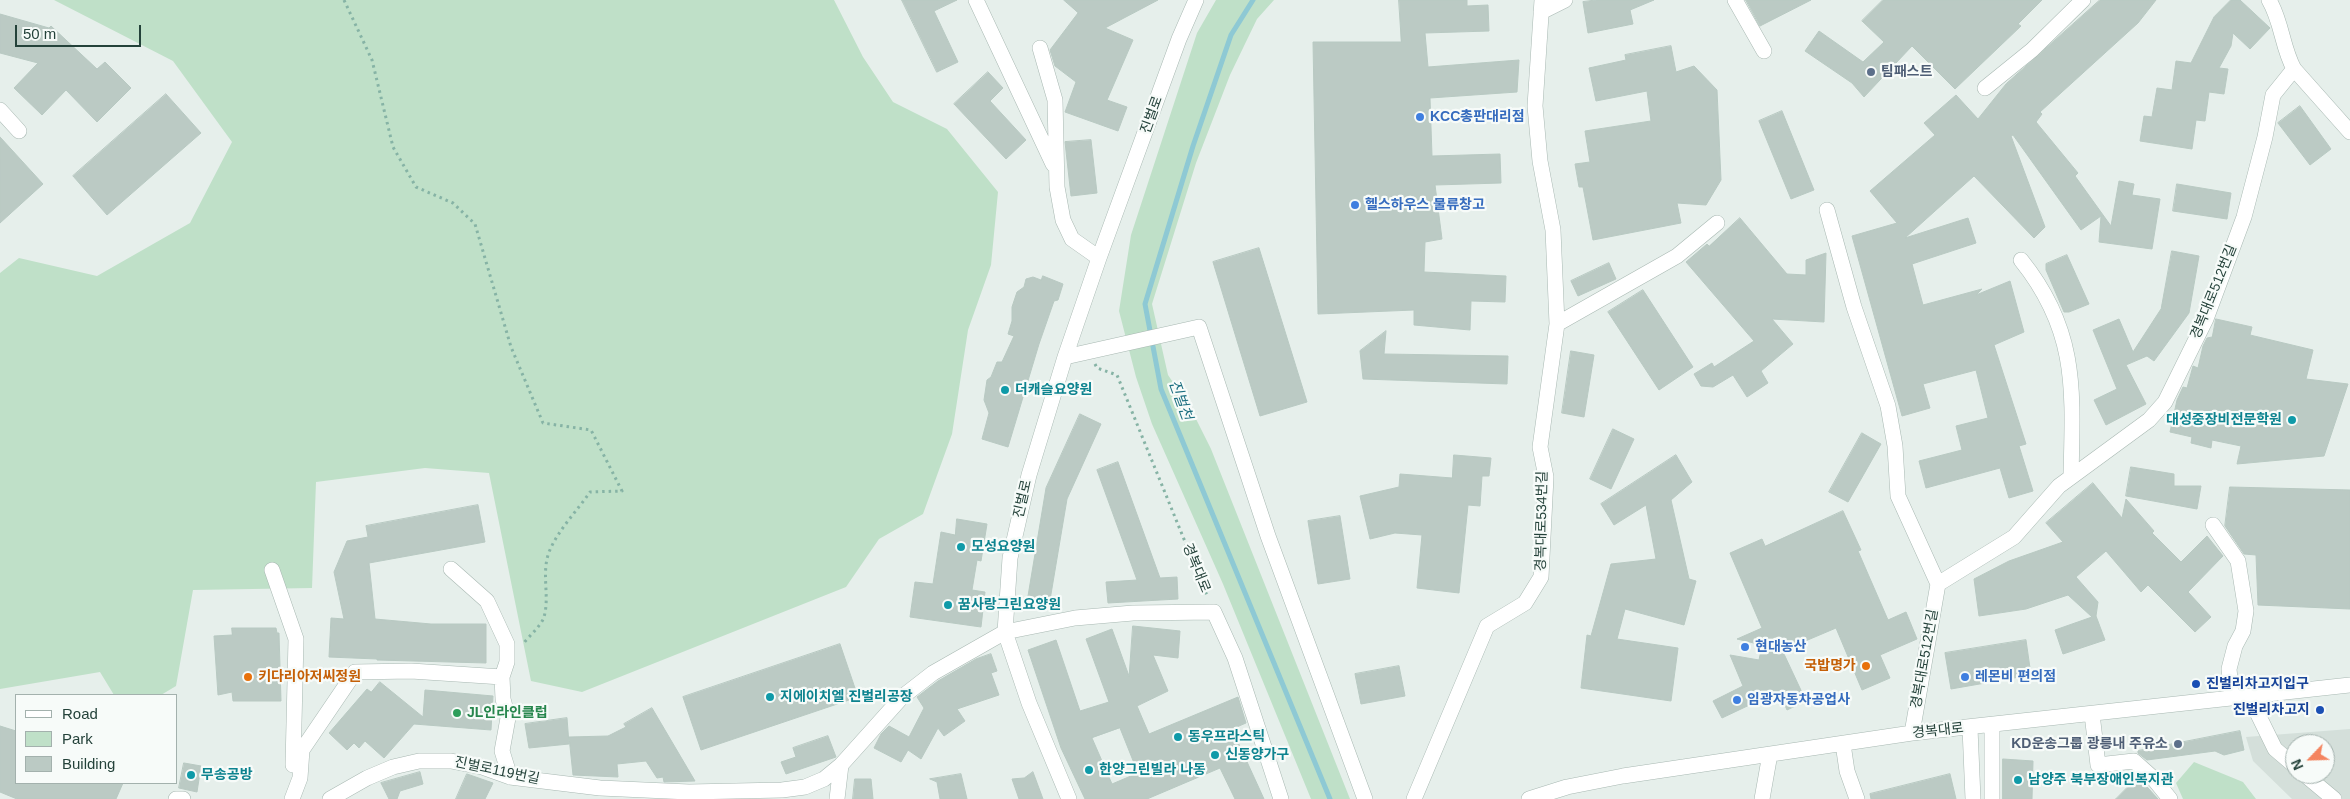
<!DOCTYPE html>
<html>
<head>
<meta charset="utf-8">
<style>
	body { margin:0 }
	#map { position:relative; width:2350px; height:799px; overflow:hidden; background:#e6efeb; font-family:Arial,sans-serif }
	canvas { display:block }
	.legend { position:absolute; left:15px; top:694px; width:162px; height:90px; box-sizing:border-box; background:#f7fbf9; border:1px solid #a3b1ad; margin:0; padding:6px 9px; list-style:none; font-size:15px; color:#24423a }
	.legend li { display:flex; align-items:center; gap:10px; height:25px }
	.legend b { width:25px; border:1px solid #a3b1ad }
	.north { position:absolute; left:2285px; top:734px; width:50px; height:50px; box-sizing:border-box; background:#f7fbf9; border:1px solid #a3b1ad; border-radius:50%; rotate:246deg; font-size:14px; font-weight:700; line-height:20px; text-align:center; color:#24423a }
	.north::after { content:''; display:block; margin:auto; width:18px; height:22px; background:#f4845f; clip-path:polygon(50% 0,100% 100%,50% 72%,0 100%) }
	.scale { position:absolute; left:15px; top:25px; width:126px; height:22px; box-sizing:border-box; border:2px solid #24423a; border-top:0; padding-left:6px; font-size:15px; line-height:18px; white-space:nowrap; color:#24423a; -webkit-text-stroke:4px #f7fbf9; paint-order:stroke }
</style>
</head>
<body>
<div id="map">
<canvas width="2350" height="799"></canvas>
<ul class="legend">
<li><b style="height:6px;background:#fff"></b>Road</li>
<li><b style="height:14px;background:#bfe0c8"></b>Park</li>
<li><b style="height:14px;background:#bbcac4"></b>Building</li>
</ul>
<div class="north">N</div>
<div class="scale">50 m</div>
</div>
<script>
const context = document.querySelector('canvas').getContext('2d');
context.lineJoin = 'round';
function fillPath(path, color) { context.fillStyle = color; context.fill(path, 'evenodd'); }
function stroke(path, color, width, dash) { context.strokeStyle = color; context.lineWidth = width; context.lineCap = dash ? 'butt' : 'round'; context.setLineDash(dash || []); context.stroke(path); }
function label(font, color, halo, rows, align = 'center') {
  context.font = font + ' Arial,"Noto Sans KR",sans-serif'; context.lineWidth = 4.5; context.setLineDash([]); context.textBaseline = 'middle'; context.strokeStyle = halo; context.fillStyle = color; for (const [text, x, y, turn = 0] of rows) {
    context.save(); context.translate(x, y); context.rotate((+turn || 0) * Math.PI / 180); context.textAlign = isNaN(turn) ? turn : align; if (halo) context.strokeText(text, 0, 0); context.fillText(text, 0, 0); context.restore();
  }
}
fillPath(new Path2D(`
	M2350,729V799H2292L2253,761L2246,737ZM2295,744H2325V774H2295Z`), '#d4dfda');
fillPath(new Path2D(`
	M54,0H834L863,57L893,102L947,129L998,192L991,265L968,330L952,434L923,514L879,539L846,587L582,692L531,681L489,473L425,468L316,482L312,588L193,590L176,686L161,695H114L100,672L0,689V273L19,258L97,276L190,223L232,142L173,61Z
	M1216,0H1274L1257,19L1230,75L1196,163L1152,304L1168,375L1191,409L1211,449L1350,799H1311L1223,584L1152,424L1136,377L1119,311L1131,235L1197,33Z
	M2194,762L2243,782L2256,799H2183L2176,783Z`), '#bfe0c8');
stroke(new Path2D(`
	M1253,0L1231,35L1193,146L1145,304L1161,389L1330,799`), '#8ec9d4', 5);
const building = new Path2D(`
	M902,0H957L934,11L958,62L937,72Z
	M1064,0H1158L1105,28L1133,40L1107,100L1127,107L1118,131L1065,112L1076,82L1055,66L1050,50L1078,13Z
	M1399,0H1467V6L1488,5L1489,31L1425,33L1428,67L1519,60L1517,92L1430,98L1432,156L1500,154L1501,183L1435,185L1442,239L1425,242L1424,272L1506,276L1505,302L1471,301L1470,330L1414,325V310L1318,314L1313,42H1401Z
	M1596,0H1654L1630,10L1633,24L1588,33L1583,2Z
	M1746,0H1811L1760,26Z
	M1883,0H2042L2018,24L2021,26L1955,89L1912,46L1864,97L1852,83L1805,51L1819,31L1863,62L1884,42L1862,21Z
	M2100,0H2156L2138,23L2040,112L2042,114L2036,122L2078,173L2075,176L2111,226L2119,181L2134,184L2132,195L2160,199L2152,249L2099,242L2101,216L2081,230L2013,135L2011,136L2045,227L2034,238L1974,176L1905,238L1968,218L1976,243L1912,264L1923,305L1982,289L1976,295L2010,281L2024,332L1994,345L2026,444L2019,446L2033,491L2009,498L2000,468L1926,488L1919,461L1962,450L1956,426L1988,418L1976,370L1923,384L1930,408L1902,416L1852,236L1897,223L1870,191L1935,135L1924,123L1956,95L1978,119L2006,84Z
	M2231,0H2240L2270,28L2250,49L2233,33L2231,46L2219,68L2228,69L2224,94L2209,92L2205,121L2196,120L2192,149L2140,141L2144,116L2152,117L2157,88L2172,90L2176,61L2191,63L2214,17Z
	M0,14L49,28L51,26L97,69L105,62L131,88L97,122L66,90L42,115L14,88L38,63L0,53Z
	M1671,46L1676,72L1694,66L1717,90L1721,180L1706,205L1677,203L1681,223L1593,240L1583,187H1579L1575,164L1590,162L1585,131L1651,121L1647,91L1596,101L1589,68L1626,60L1625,55Z
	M988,72L1003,88L990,101L1026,140L1006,159L954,104Z
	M166,94L201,133L107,215L73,176Z
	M2300,106L2331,149L2310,165L2278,123Z
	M1782,111L1814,190L1791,199L1759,121Z
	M0,137L43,184L0,223Z
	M1091,140L1097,193L1071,196L1065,142Z
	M2177,184L2231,193L2227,219L2173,211Z
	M1740,218L1787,274L1806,275V260L1826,253L1824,322L1772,319L1793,344L1761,371L1768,383L1747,397L1733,375L1713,387L1701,386L1694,374L1712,363L1714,367L1754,341L1686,262L1707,244L1709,246Z
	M1259,248L1307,402L1260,416L1213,262Z
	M2172,251L2199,256L2189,313L2154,361L2147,356L2126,365L2146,404L2106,425L2094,400L2117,389L2093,330L2119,319L2133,352L2161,309Z
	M2067,255L2089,304L2069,312H2064L2046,270V264Z
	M1609,263L1616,279L1578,296L1571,281Z
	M1043,276L1063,284L1058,300L1054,301L1039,344L1008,447L982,439L989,413L984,400L987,380L991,377L997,362H1002L1014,336L1008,334L1012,321V307L1017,292L1024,287L1026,279L1033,277L1041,280Z
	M1643,290L1693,367L1659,390L1608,312Z
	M2216,319L2252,327L2250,335L2313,350L2306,379L2348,384L2324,456L2237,464L2241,446L2212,440L2211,448L2191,443L2192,437L2170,432L2177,400L2183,387L2187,388L2193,366L2198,368L2203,346L2207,338L2212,337Z
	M1386,331L1384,354L1508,356L1507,384L1363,379L1360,351Z
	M1571,351L1594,355L1584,417L1562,413Z
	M1080,414L1101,424L1067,499L1049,606L1027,602L1046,488Z
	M1613,429L1634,439L1611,489L1590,479Z
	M1862,433L1881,444L1848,502L1829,492Z
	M1454,455L1491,458L1489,476H1482L1480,506L1468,505L1459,593L1417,588L1422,535L1395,533L1370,539L1360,496L1399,487L1400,474L1452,478Z
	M1676,455L1692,482L1671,500L1689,579L1696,581L1684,625L1625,609L1617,639L1678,648L1671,701L1581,688L1587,635L1591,636L1611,564L1656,559L1646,505L1614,525L1601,504Z
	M1118,462L1160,578L1177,577L1178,599L1108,603L1106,582L1137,580L1097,470Z
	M2131,467L2174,474V486H2201L2197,509L2126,496Z
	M2093,483L2122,518L2126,499L2154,531L2152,533L2181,562L2207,536L2223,556L2188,592L2211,617L2195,632L2148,585L2141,592L2106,551L2076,577L2098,602L2096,616L2105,640L2063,654L2055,630L2092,617L2068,595L2026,609L1979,616L1974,579L2009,561L2063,542L2046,523Z
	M2230,487L2350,490V609L2258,605L2256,555L2244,554L2225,526Z
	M478,505L485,542L369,563L375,619L431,624H486V663L377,660V659L329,657L331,618L344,619L334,572L347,541L368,537L366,526Z
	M1843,511L1861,550L1858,551L1888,620L1906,612L1917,639L1880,655L1890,678L1862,690L1836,628L1803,642L1804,645L1784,654L1806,701L1787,710L1780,694L1761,703L1760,700L1722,718L1713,701L1743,686L1730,655L1759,660L1762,645L1737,639L1762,628L1730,553L1762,539L1765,546Z
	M1340,516L1350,579L1318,584L1308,521Z
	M957,519L987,524L981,561L977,560L972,590L985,592L981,627L910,617L915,582L933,584L941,532L955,535Z
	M1133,626L1180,631L1178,658L1153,655L1168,691L1137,706L1149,734L1238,697L1246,723L1232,729L1264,799H1235L1220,768L1147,799H1085L1061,748L1028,650L1056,640L1080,711L1109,702L1086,639L1112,629L1129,676ZM1120,728L1138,773L1112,784L1092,738Z
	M232,628H276L277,633H279L281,701H233L232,692L218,695L214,636L232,635Z
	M2026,640L2031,675L1951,689L1945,653Z
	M840,644L858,697L701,750L683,697Z
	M991,654L997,671L991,673L999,695L957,709L965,721L944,736L938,728L921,759L908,750L901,762L874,748L881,734L889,726L909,737L924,708L917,697L938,681L976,659Z
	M1399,666L1405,696L1361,704L1355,674Z
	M380,682L423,717L425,690L493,696L491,730L414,724L384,758L365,741L359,748L354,743L347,750L329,733L367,689L371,692Z
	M652,708L695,781L664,782L663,777L657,778L646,761L617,764L618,777L573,775L569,737L608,736L626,727L624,724Z
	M567,718L569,744L529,748L525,724Z
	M0,726L16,731V783H123L116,799H17L0,792Z
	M2240,731L2244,750L2224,755L2215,751L2147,760L2138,753V751Z
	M828,736L836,757L786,774L781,762L796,757L793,748Z
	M2003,759L2033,761L2032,799H2003Z
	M184,763L201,766L197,792L179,788Z
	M420,772L423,784L400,791L397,799H389L381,783Z
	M1033,772L1043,799H1019L1012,779L1024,778Z
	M467,774L493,783L485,799H456Z
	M961,774L967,799H940L937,782L930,779Z
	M1950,774L1956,799H1871L1870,794Z
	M2138,777L2158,799H2116Z
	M855,779H871L873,799H853Z`);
fillPath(building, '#bbcac4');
stroke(building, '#b8c9c2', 1);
const minor = new Path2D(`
	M976,0L1053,164
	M1735,0L1764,51
	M2269,0C2282,22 2282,47 2294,69
	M1541,12L1565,0
	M1040,48L1055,100L1057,187L1063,220L1072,239L1099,258
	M1985,88L2032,50L2083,0
	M0,110L19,131
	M1827,210L1854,307L1888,406L1895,446L1898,496L1938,584
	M2021,260C2078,331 2073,390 2071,476
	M1557,324L1677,256L1717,223
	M1065,357L1199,327L1268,536L1365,799
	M2213,525L2238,561L2246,611L2243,631L2235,646L2229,669L2232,698
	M451,569L487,601L507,644V662L502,677
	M272,570L296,639L293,765
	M2249,696L2275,749L2295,766
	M2092,714L2098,765L2134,761L2153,778L2170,799
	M1970,728L1973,799
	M1912,733L1938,584L2014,537L2059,486L2149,420L2165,402L2206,319L2244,217L2265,137L2273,95L2294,69L2350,132
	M1843,744L1847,771L1857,799
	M2304,774L2334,799
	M176,799H183
	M292,799L300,778L302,750L355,672L411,671L502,677L503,699L508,718L502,751L510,777
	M330,799L367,778L393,767L419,761H451L482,767L510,777L600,788L689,792L782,790L805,787L824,779L841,765L902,697L933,673L1005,632L1075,618L1133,613L1214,612L1235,658L1281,799
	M837,799L841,765
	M1069,799L1029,703L1005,632L1010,558L1029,475L1065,357L1099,258L1179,39L1196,0
	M1414,799L1487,626L1525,603L1541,577L1546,477L1540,447L1557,324L1553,230L1540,161L1535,106L1542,0
	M1529,799L1567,787L1623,776L1912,733L2350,685
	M1762,799L1770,754
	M1992,799V725`);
stroke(minor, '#a8b8b2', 16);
stroke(new Path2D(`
	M344,0L372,60L393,147L416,187L453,203L475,224L511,347L543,423L591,430L622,491L590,492C577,511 558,530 549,552C541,574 550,596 544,617C541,626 529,636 523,644
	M1095,364L1097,368L1117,375L1208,598`), '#86b3a5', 3, [2.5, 4]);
stroke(minor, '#fff', 15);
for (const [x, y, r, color] of [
	[1871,72,5,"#5c6f8a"],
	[1420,117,5,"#3f7fe0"],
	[1355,205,5,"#3f7fe0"],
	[1005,390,5,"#0f9aa8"],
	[2292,420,5,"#0f9aa8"],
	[961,547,5,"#0f9aa8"],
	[948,605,5,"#0f9aa8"],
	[1745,647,5,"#3f7fe0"],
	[1866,666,5,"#e8710a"],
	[248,677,5,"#e8710a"],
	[1965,677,5,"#3f7fe0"],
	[2196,684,5,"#1a4fb4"],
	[770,697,5,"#0f9aa8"],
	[1737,700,5,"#3f7fe0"],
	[2320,710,5,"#1a4fb4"],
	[457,713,5,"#2e9e5b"],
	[1178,737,5,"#0f9aa8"],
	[2178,744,5,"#5c6f8a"],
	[1215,755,5,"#0f9aa8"],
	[1089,770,5,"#0f9aa8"],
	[191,775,5,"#0f9aa8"],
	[2018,780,5,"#0f9aa8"]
]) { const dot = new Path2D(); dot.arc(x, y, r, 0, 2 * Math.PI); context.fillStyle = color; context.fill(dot); stroke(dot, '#f7fbf9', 2); }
label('bold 14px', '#4e5e75', '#f7fbf9', [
	["팀패스트",1881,72],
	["KD운송그룹 광릉내 주유소",2168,744,"right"]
], 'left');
label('14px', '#24423a', '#f7fbf9', [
	["진벌로",1152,115,-70],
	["경복대로512번길",2214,292,-68],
	["진벌로",1023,499,-77],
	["경복대로534번길",1542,521,-89],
	["경복대로",1196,568,68],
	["경복대로512번길",1925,659,-80],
	["경복대로",1938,731,-6],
	["진벌로119번길",497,771,12]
]);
label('bold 14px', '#366cbe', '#f7fbf9', [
	["KCC총판대리점",1430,117],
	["헬스하우스 물류창고",1365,205],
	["현대농산",1755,647],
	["레몬비 편의점",1975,677],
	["임광자동차공업사",1747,700]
], 'left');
label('bold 14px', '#0d838f', '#f7fbf9', [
	["더캐슬요양원",1015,390],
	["대성중장비전문학원",2282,420,"right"],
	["모성요양원",971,547],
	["꿈사랑그린요양원",958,605],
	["지에이치엘 진벌리공장",780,697],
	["동우프라스틱",1188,737],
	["신동양가구",1225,755],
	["한양그린빌라 나동",1099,770],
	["무송공방",201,775],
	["남양주 북부장애인복지관",2028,780]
], 'left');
label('bold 14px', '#c56008', '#f7fbf9', [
	["국밥명가",1856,666],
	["키다리아저씨정원",258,677,"left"]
], 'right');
label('bold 14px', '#164399', '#f7fbf9', [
	["진벌리차고지입구",2206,684],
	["진벌리차고지",2310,710,"right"]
], 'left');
label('bold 14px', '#27864d', '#f7fbf9', [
	["JL인라인클럽",467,713]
], 'left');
label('italic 15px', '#1c6f80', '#f7fbf9', [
	["진벌천",1180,400,70]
]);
</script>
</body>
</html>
